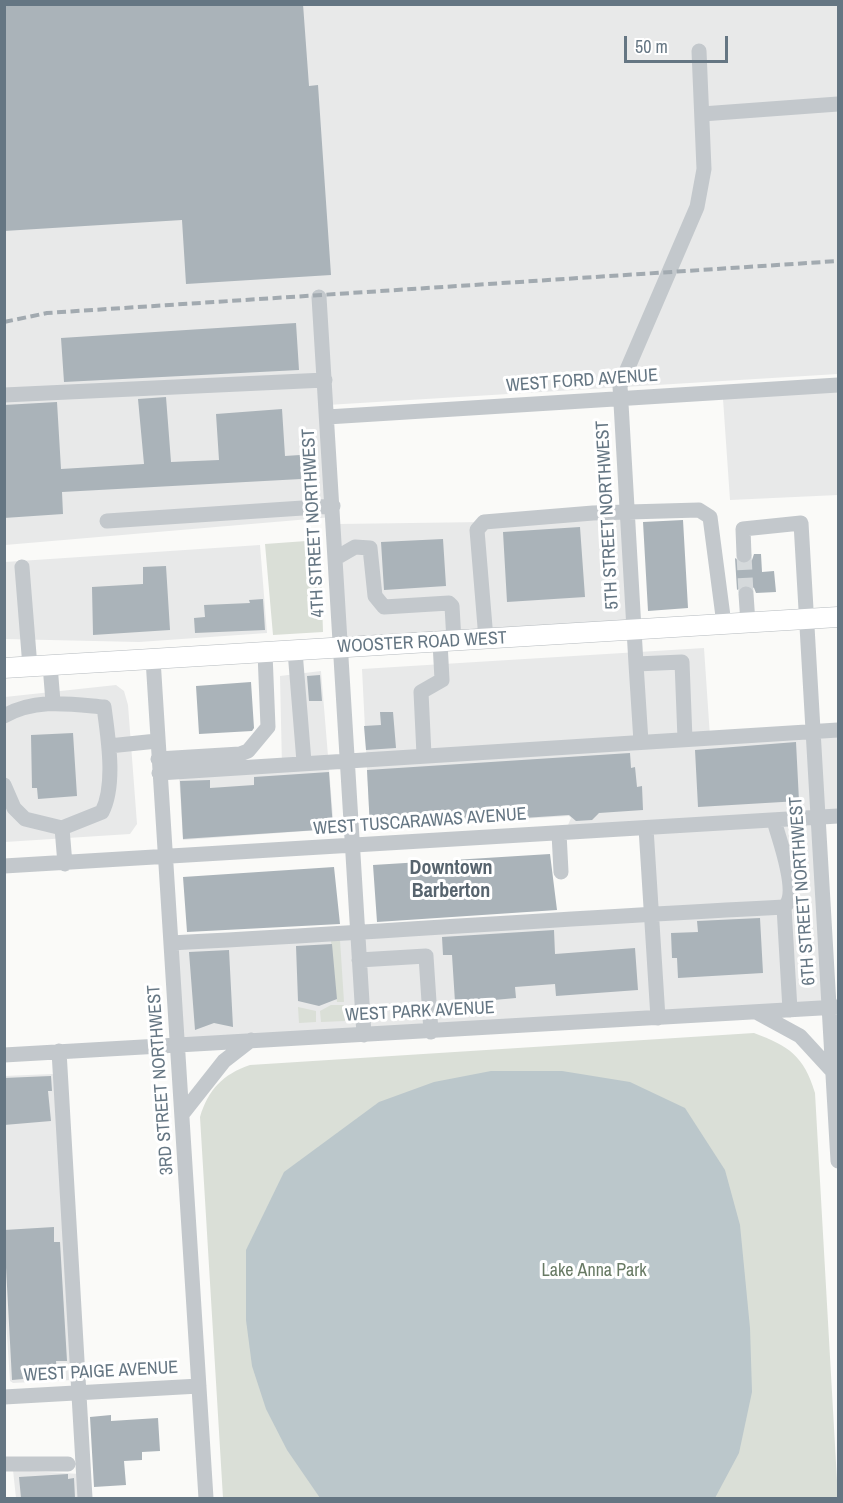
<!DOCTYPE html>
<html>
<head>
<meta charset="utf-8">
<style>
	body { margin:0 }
	#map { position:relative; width:843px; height:1503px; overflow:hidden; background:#fafaf8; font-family:"Archivo Narrow",sans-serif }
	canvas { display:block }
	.frame { position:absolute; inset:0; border:6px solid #657683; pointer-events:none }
	.scale { position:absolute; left:624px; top:36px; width:104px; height:27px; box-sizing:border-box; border:3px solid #657683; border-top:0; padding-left:8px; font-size:18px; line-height:21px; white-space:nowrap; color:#657683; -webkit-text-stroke:4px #fff; paint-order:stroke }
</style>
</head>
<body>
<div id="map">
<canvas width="843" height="1503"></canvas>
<div class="frame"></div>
<div class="scale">50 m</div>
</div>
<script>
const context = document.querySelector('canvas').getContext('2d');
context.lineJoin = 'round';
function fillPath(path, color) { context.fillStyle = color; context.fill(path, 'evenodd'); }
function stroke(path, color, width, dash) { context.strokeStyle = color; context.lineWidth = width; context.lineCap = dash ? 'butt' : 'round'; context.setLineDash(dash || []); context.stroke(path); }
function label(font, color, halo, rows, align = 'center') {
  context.font = font + ' "Archivo Narrow",sans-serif'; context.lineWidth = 6; context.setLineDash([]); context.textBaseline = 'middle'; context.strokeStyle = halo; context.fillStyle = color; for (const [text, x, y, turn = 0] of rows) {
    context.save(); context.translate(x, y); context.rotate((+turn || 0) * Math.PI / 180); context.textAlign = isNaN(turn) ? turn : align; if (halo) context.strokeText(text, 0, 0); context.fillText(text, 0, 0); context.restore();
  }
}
fillPath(new Path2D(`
	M5,5H838V374L327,405L333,517L5,545Z
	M838,391V495L730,500L723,399Z
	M627,513L634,630L341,648L338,524L484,522Z
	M260,545L267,633L139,642L5,639V562Z
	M704,648L710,737L838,730V816L817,818L830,1008L177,1044L171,943L651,913L646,828L565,832L571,818L569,816L370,828L362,669Z
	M321,671L334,829L183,840L179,775L282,767L280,676Z
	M116,685L124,691L128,705L137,824L130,834L5,842V697Z
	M52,1074L56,1075L72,1380L13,1383L10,1381L4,1291V1076Z
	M13,1470L80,1474L82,1498H16Z`), '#e8e9e9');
fillPath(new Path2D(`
	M320,540L323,632L273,635L265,544Z
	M340,940L344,1002H337L331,941Z
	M331,1005H344L345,1021L321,1022L320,1011Z
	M298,1007L316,1011V1022L299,1023Z
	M754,1033C789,1046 804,1056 815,1093L838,1498H223L200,1117C208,1090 223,1074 250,1065Z`), '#dadfd7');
fillPath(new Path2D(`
	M491,1071H562L630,1082L685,1108L725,1170L740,1225L750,1328L752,1392L739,1453L715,1498H320L287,1450L266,1409L252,1366L246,1320V1250L284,1172L379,1102L434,1082Z`), '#bbc7cb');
fillPath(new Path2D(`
	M4,4H303L309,86L318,85L331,275L186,284L182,220L4,231Z
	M296,323L299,370L64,382L61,338Z
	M166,397L171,462L219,460L216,414L282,409L285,456L300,455L301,479L62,492L63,514L4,518V405L57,402L61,469L144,464L138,399Z
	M683,520L688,608L648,611L643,522Z
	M580,527L585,597L507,602L503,532Z
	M443,539L446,586L384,590L381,542Z
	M754,554H761L762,572L774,571L776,592L756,593L754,588L746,584L737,590L735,558L745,565L752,560Z
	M166,566L170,630L93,635L92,587L143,584V567Z
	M263,599L265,630L195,633L194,618L205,617L204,605L250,603L249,600Z
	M320,675L322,701H309L307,676Z
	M251,682L254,728L252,731L199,734L196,686Z
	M380,712H393L396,748L366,750L364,726L381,725Z
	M73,733L77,796L38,799L37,788H32L31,735Z
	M796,742L799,801L698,807L695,750Z
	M630,753L631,768L635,767L637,787L642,786L643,810L599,813L592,820L576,821L569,815L370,828L367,770Z
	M329,772L333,829L183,839L180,781L210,780V788L254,785V777Z
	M550,854L557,910L377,922L373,865Z
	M334,867L340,924L187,932L183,877Z
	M760,918L763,973L678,978L677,958H672L671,933L698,932L697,921Z
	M554,930L555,954L635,948L638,990L556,996L555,984L515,987L516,998L483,1001V1009L461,1010V1002H455L452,955H443L442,937Z
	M332,944L337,999L319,1006L298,1001L296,946Z
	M229,950L233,1027L214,1023L195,1030L189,952Z
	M51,1076L52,1091H48L51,1121L4,1125V1078Z
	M54,1227V1242H60L67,1361H56L57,1376L12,1380L4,1230Z
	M111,1415V1421L158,1418L160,1451L142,1452V1460L124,1461L126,1485L94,1487L90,1417Z
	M68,1474V1479L74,1478L75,1498H21L19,1477Z`), '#aab3b9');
stroke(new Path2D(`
	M744,555L746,594`), '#d5d9db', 15, [15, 8]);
const major = new Path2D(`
	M4,668L838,617`);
stroke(major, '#b5babe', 21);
stroke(new Path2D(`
	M702,114L838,104
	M319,297L364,1035
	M4,395L325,380
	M327,417L838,385
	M107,521L333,506
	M744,555L743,529L801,523L838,1161
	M336,558L355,547L370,548L375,596L384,607L449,603L452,606L454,641
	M22,567L30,667
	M746,594L748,623
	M486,639L477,530L484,522L593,513L699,510L710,517L724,624
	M295,651L304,762
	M153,659L206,1498
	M636,664L641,742
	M50,665L53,702
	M4,716C36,698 70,704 104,707C108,737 116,785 102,812L62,828L25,819L14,808L4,785
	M685,739L682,662L636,664L620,386L697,207L704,169L699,51
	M109,746L157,741
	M424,755L421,692L442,680L440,642
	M158,759L240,754L248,751L268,727L265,653
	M159,773L838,730
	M774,820C778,838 801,894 784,907L790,1010
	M62,828L65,864
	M646,828L658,1018
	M559,833L561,872
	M4,866L838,816
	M171,943C375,933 579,917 784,907
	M359,960L426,956L431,1032
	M756,1012L800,1036L834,1073
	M59,1051L85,1498
	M4,1055L838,1007
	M183,1113L224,1061L251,1040
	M4,1397L199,1386
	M4,1464H68`), '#c3c8cc', 15);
stroke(major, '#fff', 20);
stroke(new Path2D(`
	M4,322L47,313L838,261`), '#a2aab0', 4, [9, 4.5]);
label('18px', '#657683', '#fff', [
	["WEST FORD AVENUE",582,381,-4],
	["5TH STREET NORTHWEST",608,515,-93],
	["4TH STREET NORTHWEST",314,523,-93],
	["WOOSTER ROAD WEST",422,643,-3],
	["WEST TUSCARAWAS AVENUE",420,822,-4],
	["6TH STREET NORTHWEST",803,891,-94],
	["WEST PARK AVENUE",420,1012,-3],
	["3RD STREET NORTHWEST",161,1080,-94],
	["WEST PAIGE AVENUE",101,1372,-3]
]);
label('18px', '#687a64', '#fff', [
	["Lake Anna Park",594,1271]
]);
label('bold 20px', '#57646e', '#fff', [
	["Downtown",451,869],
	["Barberton",451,892]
]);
</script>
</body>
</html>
